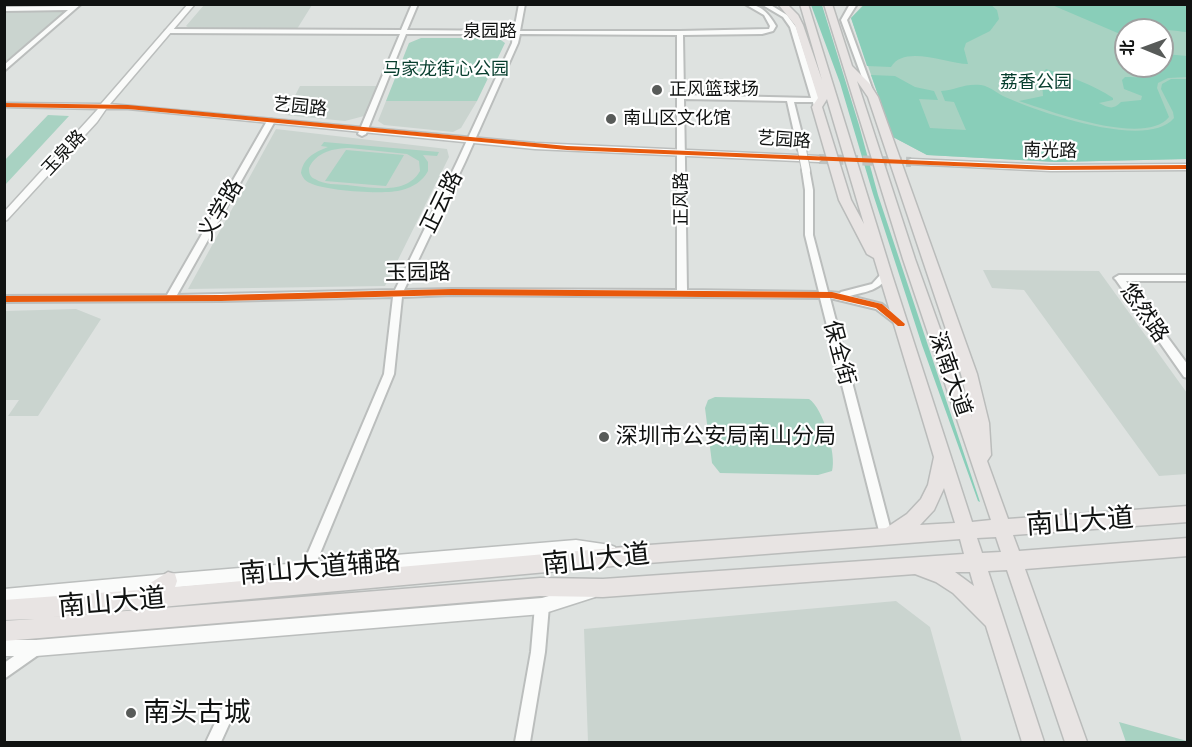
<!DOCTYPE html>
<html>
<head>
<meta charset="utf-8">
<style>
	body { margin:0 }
	#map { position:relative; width:1192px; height:747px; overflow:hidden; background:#dee2e0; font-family:Cabin,"Noto Sans SC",sans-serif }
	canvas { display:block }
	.frame { position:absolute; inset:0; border:6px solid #101211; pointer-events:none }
	.north { position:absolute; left:1114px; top:18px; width:60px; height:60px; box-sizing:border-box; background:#fff; border:2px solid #9fa0a0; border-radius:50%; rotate:271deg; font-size:16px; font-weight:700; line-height:24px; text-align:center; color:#101211 }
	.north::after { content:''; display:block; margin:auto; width:21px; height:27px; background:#585b59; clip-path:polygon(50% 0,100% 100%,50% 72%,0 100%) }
</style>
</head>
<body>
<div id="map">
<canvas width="1192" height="747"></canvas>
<div class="frame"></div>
<div class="north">北</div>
</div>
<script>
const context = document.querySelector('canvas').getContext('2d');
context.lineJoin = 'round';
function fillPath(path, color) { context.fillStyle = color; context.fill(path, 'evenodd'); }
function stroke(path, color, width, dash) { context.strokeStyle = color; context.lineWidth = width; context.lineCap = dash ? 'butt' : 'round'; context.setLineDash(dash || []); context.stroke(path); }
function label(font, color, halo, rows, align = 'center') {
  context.font = font + ' Cabin,"Noto Sans SC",sans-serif'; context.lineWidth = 4.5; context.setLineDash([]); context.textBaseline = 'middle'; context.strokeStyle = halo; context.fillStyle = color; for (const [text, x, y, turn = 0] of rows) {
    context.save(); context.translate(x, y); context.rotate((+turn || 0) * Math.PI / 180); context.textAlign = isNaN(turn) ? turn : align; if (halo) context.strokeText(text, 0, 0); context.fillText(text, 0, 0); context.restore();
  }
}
fillPath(new Path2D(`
	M5,5H72L5,62Z
	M204,5H312L297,29L189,28L186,26Z
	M300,86H380L368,115L345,121L285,115Z
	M386,101H477L461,128L453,132L384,125L378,121Z
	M276,129L447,149L449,157L385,286L188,289Z
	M983,270L1099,271L1187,393V474L1159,476L1024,290L992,288Z
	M76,309L101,319L38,416H8L19,400H5V311Z
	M896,601L930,627L962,742H588L584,629Z`), '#cad4cf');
fillPath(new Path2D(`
	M864,4L1187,5V159L1056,162L927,155L893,137L851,18ZM1126,30H1162V66H1126Z
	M421,38H498L505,43L477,101H386L409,43Z
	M48,115L69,116L5,185V160Z
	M324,142L439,152L437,156L423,155L428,162V171C423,181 413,187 402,190C386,195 325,191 310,183C305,181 303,178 301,173C303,158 315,152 328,147L321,146ZM350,148L407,154L419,161L420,171C406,196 370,187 347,185C337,184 324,185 315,179C310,177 309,173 309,168C316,152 334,148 350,148Z
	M346,150L404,155L386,186L325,181Z
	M715,397L809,399C823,408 837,455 832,471L818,475L720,473L712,463L705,408L708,400Z
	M1119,722L1187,741V742H1126Z`), '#a8d2c2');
fillPath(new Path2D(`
	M811,5H822L859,125L878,195L980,502L978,501L922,345L873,194L840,83Z
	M864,5H991L997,10L999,19L990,31L966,43L964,49L968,64C948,64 904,44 891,67L867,66L851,18Z
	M1052,5H1187V32C1167,30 1137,24 1120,34Z
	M1165,54L1187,56V77L1168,78L1158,83L1157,88L1169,117C1145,147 1050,111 1019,101L1043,96C1043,87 1039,76 1046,69C1070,77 1092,84 1113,98V100L1099,103C1109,108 1113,110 1121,102L1141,100L1142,96L1124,89L1122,80L1125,77C1138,77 1147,79 1158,69L1157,66H1162V56Z
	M871,75L895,76L915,87L934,91L938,100L919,99L930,128L966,130L954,102L945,101L941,91C956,90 965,83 981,85C990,86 1000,96 1010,99C1042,113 1148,150 1174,118L1173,112L1161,89L1162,84L1171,79H1187V159L1056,162L927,155L893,137Z`), '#89ceb9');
stroke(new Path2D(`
	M819,159L911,162`), '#bfc3c1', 10, [10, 4.5]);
const minor = new Path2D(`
	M74,4H81L4,71V65L68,10L4,11V7L72,6Z
	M412,4H418L407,30L514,31L519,4H525L520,31H680L769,29L770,26L764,15L745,4C761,4 769,14 776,26L773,31L762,34L683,35L684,95L811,98L790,27L783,17L761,4H769L787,15L796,27L821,105L817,107H814L813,102H794L806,150L805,152L798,150L787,101L684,99L687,290L819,292L805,235V190L802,170L803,168H809L813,190V235L828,292L840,293L841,292L872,284L882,273H888L890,275C878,291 868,291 850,296L882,304L906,323L901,327L898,326L876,309L830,298L892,535L890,539L886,541L882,539L880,535L820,298L452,295L402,297L394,374L312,573L307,575L302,573L301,569L384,374L393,297L221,301L4,302V296L167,295L267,121L271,119L275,121L177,295L395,290L457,162L512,43L513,34H406L366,134L362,136L358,134L400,34L168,33L165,31L168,29L401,30ZM520,34L677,35V290L452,289L404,290L465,162L518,43Z
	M850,4H857L847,20L873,91L870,93L867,91L841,20Z
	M1119,275H1188V281H1126L1188,365V378L1184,377L1116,280L1114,278Z
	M542,599L547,601L549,606L545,652L530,742H515L531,652L535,606L537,601Z
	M36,641L41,643L43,648L41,653L4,679V663Z
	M229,702L234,704L236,709L221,742H206L224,704Z`);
const tertiary = new Path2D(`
	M188,4H195L110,104L535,143L819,156L823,159L819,162L535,149L128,109H106L97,122L7,220L4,221V212L98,109L4,107V103L101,104Z
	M911,159L1051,165L1188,164V170L1051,171L908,164V160Z
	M576,540L610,545L615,547L617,552L615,557L610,559L576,554L168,588L4,605V589L168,574Z
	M590,584L595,587L598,592L595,597L542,614L36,656H4V640H36L542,598Z`);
const primary = new Path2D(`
	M778,4H787L798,15L803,25L822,80L800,4H808L892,275L972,522L991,520L903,259L824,4H832L852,66L869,83L878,97L977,374L989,423L991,455L987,461L1008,519L1188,506V522L1013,535L1019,551L1188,538V556L1025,569L1087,742H1065L1007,570L988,571L1044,742H1022L986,626L953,593L936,582L915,574L603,597L540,596L4,641V621L34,619L4,620V600L139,590L168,572L175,574L177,581L175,587L635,546L886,528L907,514L921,499L928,485L934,457L874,258L867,254L839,200L812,107L818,98L795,25ZM857,81L868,97L961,374L972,418L915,259ZM827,99L864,224L851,200L822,107ZM944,488L955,523L920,525L934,510ZM996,537L1001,552L982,553L977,538ZM960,539L964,554L603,579L540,578L51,617L635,564ZM955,572H970L974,586Z`);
stroke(minor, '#bbbebd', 4);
stroke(tertiary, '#bbbebd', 3);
stroke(primary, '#babcbb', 3);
fillPath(minor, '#fafbfa');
fillPath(tertiary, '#fafbfa');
fillPath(primary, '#e8e4e3');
const minorBridge = new Path2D(`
	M802,150L806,170`);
stroke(minorBridge, '#bbbebd', 10, []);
stroke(minorBridge, '#fafbfa', 8);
fillPath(new Path2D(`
	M4,103L128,105L567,146L1051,166L1188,165V169L1051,170L567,150L128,109L4,107Z
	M452,289L832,292L882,304L905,324L904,326H898L876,308L832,298L452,295L221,301L4,302V296L221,295Z`), '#e8590c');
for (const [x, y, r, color] of [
	[657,90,6,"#585b59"],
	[611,119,6,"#585b59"],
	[604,437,6,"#585b59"],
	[131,713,6,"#585b59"]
]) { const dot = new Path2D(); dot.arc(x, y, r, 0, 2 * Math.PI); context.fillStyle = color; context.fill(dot); stroke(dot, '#fff', 2); }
label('18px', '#101211', '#fff', [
	["泉园路",490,32],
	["艺园路",300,107,6],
	["艺园路",784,140,4],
	["南光路",1050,151,1],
	["玉泉路",64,153,-47],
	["正风路",682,199,-90]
]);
label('18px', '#073e2e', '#fff', [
	["马家龙街心公园",446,70],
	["荔香公园",1036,83]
]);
label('18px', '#101211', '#fff', [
	["正风篮球场",669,90],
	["南山区文化馆",623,119]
], 'left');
label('22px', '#101211', '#fff', [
	["正云路",442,202,-64],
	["义学路",221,210,-60],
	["玉园路",418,273,-1],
	["悠然路",1144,313,55],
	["保全街",839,353,75],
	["深南大道",950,374,71]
]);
label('22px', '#101211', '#fff', [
	["深圳市公安局南山分局",616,437]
], 'left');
label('27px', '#101211', '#fff', [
	["南山大道",1080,522,-4],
	["南山大道",596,560,-6],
	["南山大道辅路",320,568,-5],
	["南山大道",112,603,-5]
]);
label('27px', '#101211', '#fff', [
	["南头古城",143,713]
], 'left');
</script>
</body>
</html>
